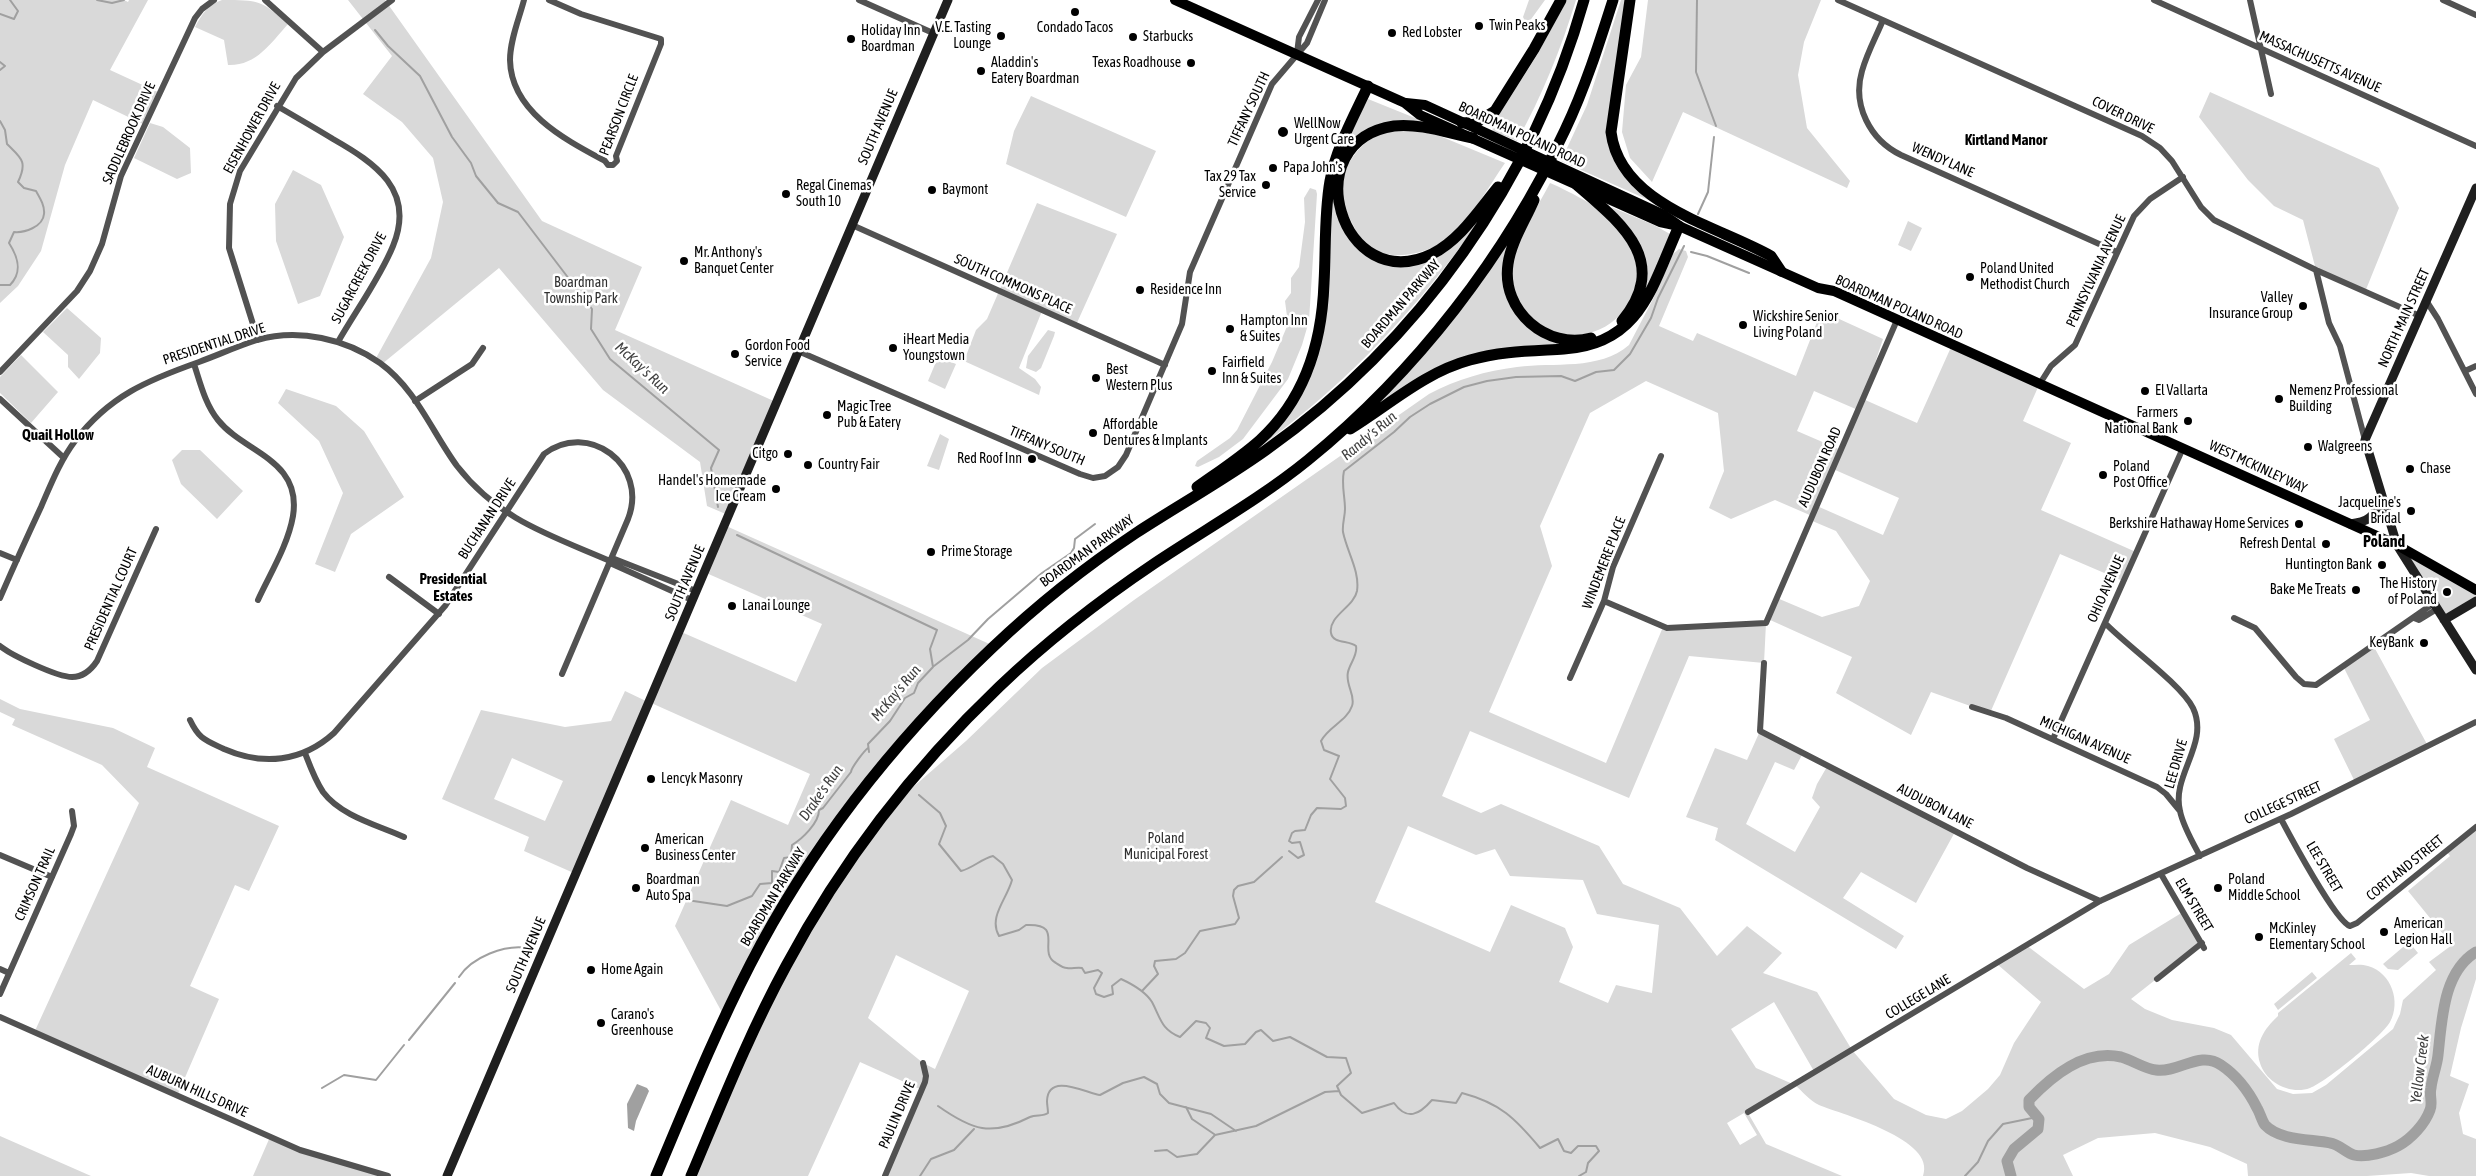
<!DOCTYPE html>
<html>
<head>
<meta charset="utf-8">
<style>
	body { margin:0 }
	canvas { display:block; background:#fff }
</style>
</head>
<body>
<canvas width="2476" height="1176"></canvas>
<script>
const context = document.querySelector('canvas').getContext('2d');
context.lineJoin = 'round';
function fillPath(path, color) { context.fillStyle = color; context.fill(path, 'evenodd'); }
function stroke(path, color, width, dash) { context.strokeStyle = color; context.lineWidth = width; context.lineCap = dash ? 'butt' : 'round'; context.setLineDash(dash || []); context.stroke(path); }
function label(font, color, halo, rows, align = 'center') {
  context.font = font + ' "Asap Condensed",sans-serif'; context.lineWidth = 5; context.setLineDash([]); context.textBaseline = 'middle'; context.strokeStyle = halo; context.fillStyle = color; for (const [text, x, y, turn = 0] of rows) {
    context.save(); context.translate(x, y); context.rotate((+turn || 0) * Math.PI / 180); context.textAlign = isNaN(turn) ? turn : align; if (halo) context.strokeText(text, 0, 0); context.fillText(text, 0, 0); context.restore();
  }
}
fillPath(new Path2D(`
	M0,0H124L128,2L129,0H148L110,70L160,93L145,125L93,100L65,165L41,251L18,286L0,303Z
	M222,0C259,0 261,0 288,24C270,44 256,66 228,65L224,40L195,27C202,14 208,5 222,0Z
	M348,0H385L542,221L642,267L615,330L776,402L728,515L707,506L700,462L603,390L499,268L382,364L375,360L431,258L443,202L433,158L402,122L363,94L392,56Z
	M1529,0H1545L1529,22L1525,21L1523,17Z
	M1567,0H1576C1561,49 1542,96 1517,141L1493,131L1492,126L1537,55Z
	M1621,0H1627L1607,136L1613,159L1619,170L1653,202L1561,161L1587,105Z
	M1648,0H1821L1804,42L1798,75L1807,128L1850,181L1847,188L1683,112L1652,182L1630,158L1622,132L1626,85L1641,57Z
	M2210,92L2379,168L2399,208L2365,292L2316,270L2303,220L2274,206L2248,180L2199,117Z
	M1031,96L1156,151L1126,217L1006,164L1014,131Z
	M1368,99L1425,122H1395L1342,158L1346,141Z
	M150,123L163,127L190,148L191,173L177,179L134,158Z
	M1405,130L1435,134L1505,163C1489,186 1474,214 1453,234C1431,255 1381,267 1360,238C1356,233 1354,226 1351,221C1338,196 1338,177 1355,154C1368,137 1384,131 1405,130Z
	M293,170L321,185L344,237L320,296L298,304L276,241L275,204Z
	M1550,183C1571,192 1610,212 1622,231C1628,239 1637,256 1637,265C1640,314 1595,348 1549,330C1543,328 1537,321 1531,317C1517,305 1509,279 1513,262C1519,234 1537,208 1550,183Z
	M1310,188L1316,190L1317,194L1309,321L1302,345L1288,379L1243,439L1219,457L1198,467L1195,466L1197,461L1230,438L1237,430L1272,362L1288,324L1285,301L1291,293V278L1299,267L1305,222L1304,198Z
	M1333,193L1337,213L1360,247L1414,262L1479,221C1419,307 1349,381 1264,444L1262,442L1310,373Z
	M1037,203L1117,234L1076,325L1042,311L1019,368L1035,379L1041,387L1039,395L964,361L976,330L987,319Z
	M1611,207L1654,225L1670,234L1645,294L1638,240Z
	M1908,221L1922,228L1911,251L1898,245Z
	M1507,245L1510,302L1568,345L1505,349L1376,405L1449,324Z
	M1679,249L1686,251L1688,257L1659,326L1693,341L1697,333L1796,376L1819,317L1837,318L1883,339L1863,399L1917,423L1952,345L2039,385L2023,421L2071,443L2041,510L2136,552L2123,581L2060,554L1990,713L1931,692L1911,735L1836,693L1852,657L1768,619L1777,598L1822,617L1859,606L1870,581L1836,531L1810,520L1812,516L1775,500L1731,519L1709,508L1724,471L1718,413L1646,381L1590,413L1540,526L1552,566L1489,712L1606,763L1663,627L1766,623L1764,663L1689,656L1629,798L1470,731L1442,796L1481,813L1501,804L1599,846L1623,884L1680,908L1717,956L1747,926L1782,953L1763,973L1817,992L1852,1050L1894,1099L1926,1115L1946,1119L1962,1111L1988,1089L2000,1075L2014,1043L2041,1002L1997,964L2026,945L2084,989L2109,974L2129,945L2183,912L2202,943L2131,999L2145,1009L2172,1020L2214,1028L2231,1035L2277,1089L2293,1094L2312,1093L2326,1085L2393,1029L2400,1014L2403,1000L2436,970L2429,962L2452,945L2408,891L2450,856L2446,851L2476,827V979L2461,1028L2450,1076L2469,1084L2459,1113L2463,1134L2476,1139V1176H2429L2411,1173L2367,1176H2248L2247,1164L2210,1147L2155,1133L2098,1138L2063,1155L2073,1176H1923C1937,1139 1843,1115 1819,1105C1810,1101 1802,1091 1795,1085L1748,1113L1766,1144L1842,1176H885L922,1090L860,1062L808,1176H691L785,968L889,808L966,741L1042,668L1134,600L1429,394C1457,379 1486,371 1517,367C1554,362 1599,371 1629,345L1653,299L1673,254ZM1814,391L1858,410L1841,450L1797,431ZM1833,469L1899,498L1883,535L1817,506ZM1408,826L1476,855L1495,849L1510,876L1583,880L1597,914L1659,925L1652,993L1616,985L1608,1003L1559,982L1573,947L1565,928L1511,905L1490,952L1375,902ZM896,955L969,991L935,1069L923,1063L868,1018ZM1774,1002L1815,1073L1795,1085L1756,1068L1731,1029ZM1744,1113L1757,1135L1740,1145L1727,1123Z
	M67,308L101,338L100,353L79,379L68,367V355L43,332Z
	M1048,330L1055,332L1054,336L1041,368L1036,372L1026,368L1028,356Z
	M21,355L58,392L31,423L0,393V377Z
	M938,357L956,364L945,389L928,381Z
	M286,389L336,406L364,431L404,497L351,534L335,572L315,564L343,493L319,441L278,403Z
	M940,434L949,439L939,470L927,466Z
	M182,450H200L243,491L217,519L181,484L172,460Z
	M724,525L994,646L962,677L817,852L725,1018L675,926L731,800L788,825L810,774L649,702L576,874L524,851L529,837L442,799L481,710L565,727L611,721L625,691L648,702L679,631L796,682L822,624L704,572ZM512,758L563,781L545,821L494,799Z
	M2397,545L2476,590V601L2444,620Z
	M2373,645L2428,746L2355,782L2334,739L2370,720L2343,666Z
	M0,699L20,709L113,728L155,748L147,767L279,826L249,891L235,885L190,986L219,999L177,1096L34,1033L139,803L102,765L12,725L15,719L0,712Z
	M1760,731L1803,753L1794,770L1775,762L1746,824L1795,852L1820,807L1812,798L1817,784L1828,765L1956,830L1916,903L1861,872L1843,898L1904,936L1896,949L1715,840L1718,828L1686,817L1715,748L1747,760Z
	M2409,942L2418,953L2398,970L2388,969L2383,964Z
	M2351,953L2356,959L2349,965C2355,965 2362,964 2368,966C2392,973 2401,1002 2390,1022C2381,1037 2326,1082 2310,1088C2291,1095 2266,1083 2260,1063C2254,1044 2264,1029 2278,1016V1013Z
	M2312,972L2317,978L2278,1010L2274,1004Z
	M0,1136L91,1176H0Z
	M270,1137L300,1150L388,1176H253Z`), '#d9d9d9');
fillPath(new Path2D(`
	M637,1084L647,1088L649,1091L636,1121L634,1131L628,1128L627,1104Z`), '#a0a0a0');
stroke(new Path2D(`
	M97,0L112,3L124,0
	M1697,0L1696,72L1716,126
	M0,14L14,19L18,11L10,0
	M375,30L388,46L420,76L452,137L471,163L476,176L498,203L518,212L592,309L591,329L610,359L719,450L711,468L718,507
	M0,62L5,66L0,70
	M0,121L5,130L7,144C21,158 28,161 18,182L24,188L36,191C40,198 45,206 44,214C43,227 24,233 14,232L9,243C18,257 23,272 10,285H0
	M1698,214L1708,192L1714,137
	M1691,252L1707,256L1749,273
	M737,535L937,630L930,649L933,667L918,683L914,693L905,698L890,721L868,744L869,752
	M934,666L968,640L988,619L1042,573L1071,553L1074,548L1075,539L1095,524
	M919,795L940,813L946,826L939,844L961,871C973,868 981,859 993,856L1003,864L1012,880C1007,899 988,917 999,936L1019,930L1026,925C1066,923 1036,952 1056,963C1059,965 1063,968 1067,968C1071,969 1077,967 1082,968L1085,973L1098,970L1102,973L1094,988L1096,994L1104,997L1113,994L1112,986L1121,979C1132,984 1145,991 1152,1002C1161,1019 1161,1029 1180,1037L1196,1021L1206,1023L1210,1028L1206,1038L1224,1046L1245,1044L1256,1032L1261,1030L1273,1041L1290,1037L1327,1057L1346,1058L1351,1073L1337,1086L1341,1095L1362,1113L1394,1103C1407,1121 1419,1115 1432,1100L1456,1103L1462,1093C1500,1103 1515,1118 1540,1148L1558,1139L1564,1151L1571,1153L1578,1146H1596L1599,1151L1588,1163L1586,1172L1579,1176
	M1289,851L1298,858L1304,855L1300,842L1292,843L1289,841L1292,833L1295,831L1305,830L1311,815L1317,808L1341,809L1346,806L1345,798L1330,779L1339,756L1324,750L1321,741C1328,727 1347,721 1352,706C1356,695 1345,685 1348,672C1350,663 1358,655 1356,646C1349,640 1333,644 1331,633C1328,616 1354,607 1357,591C1360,571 1347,552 1343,532C1342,524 1345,517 1345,509C1345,496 1341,484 1344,471L1394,432L1410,417L1430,404L1464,387L1487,381L1516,377L1561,376L1575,381L1596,372L1614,370L1630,354L1651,318L1658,298L1684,246
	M680,899L727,906L752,896L760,884L772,883V871L779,872L784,858L791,857L792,845C802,839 819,823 819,810L823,808L851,772C851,768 864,751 868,748
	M459,977C472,957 505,944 528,948
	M1142,991L1158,974L1154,966L1155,961L1176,959L1185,953L1200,931L1235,924L1239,918L1233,896L1234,890L1238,886L1254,882L1282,857
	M409,1040L455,983
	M322,1088L344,1075L376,1080L404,1045
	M938,1106C972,1130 991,1137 1030,1117C1036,1114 1043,1117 1048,1113C1048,1109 1047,1105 1047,1101C1048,1071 1088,1094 1100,1095L1123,1083L1144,1077L1157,1084L1160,1094L1169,1103L1211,1114L1236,1131
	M1186,1107L1192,1119L1214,1134
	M1155,1151L1167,1150L1177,1157L1197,1154L1215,1135L1256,1126L1325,1092L1339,1091
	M920,1176L931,1159L954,1150L974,1129
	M1965,1176L1978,1162L1988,1141L2003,1124L2037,1117`), '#a0a0a0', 2);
stroke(new Path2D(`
	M2011,1176L2007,1161L2014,1149L2038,1129L2039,1119L2029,1107V1100C2052,1076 2084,1049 2121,1057C2132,1060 2145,1069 2156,1070C2179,1073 2200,1050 2221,1065C2236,1075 2249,1092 2257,1108C2260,1113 2262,1121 2265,1125C2280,1141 2312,1139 2330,1143C2339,1144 2346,1153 2354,1155C2366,1158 2387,1152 2398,1146C2411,1139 2425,1124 2430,1110C2433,1104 2429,1095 2431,1088C2432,1077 2437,1066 2438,1055C2442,1020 2443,972 2476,952`), '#a0a0a0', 11);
stroke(new Path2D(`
	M265,0L323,52
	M524,0C519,19 510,40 510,60C511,112 566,140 605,161L608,165H613L617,161L616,156L661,44V39L581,14L549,0
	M859,0L933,33
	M1838,0L2142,136L2160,148L2172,161L2201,207L2214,220L2316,270L2420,316
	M2154,0L2476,146
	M2250,0L2271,94
	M2443,0L2476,15
	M1883,20C1876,37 1867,53 1862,71C1852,105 1870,140 1901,155L2117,252
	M1297,53L1299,37L1318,0
	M277,106C296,117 315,128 333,139C375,163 416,190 393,246C380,278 355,312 338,342
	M852,225L1165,365
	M2316,270L2329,323L2340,346L2365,440
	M2427,302L2438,319L2476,394
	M258,340L229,248L230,204L240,171L296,78L323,52L392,0
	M798,351L1080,474L1093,478L1105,476L1118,467L1126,455L1182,324L1190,272L1272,84L1307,43L1325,0
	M194,364C200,382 205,404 218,420C244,453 302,459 293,516C288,545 270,574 258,600
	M2465,371L2476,366
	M0,372L77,291L90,271L102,244L121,176L195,18L202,9L214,0
	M2039,385L2051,366L2075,345L2134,216L2150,199L2183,177
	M0,399L64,458
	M415,401L472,364L483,348
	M0,553L17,560
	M612,558L696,591
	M610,563L692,600
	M389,577L439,614
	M0,598C13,568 27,537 41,507C51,484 60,461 75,441C109,396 148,380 199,362C218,355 238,346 257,340C299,328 346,339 380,363C416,389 432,432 457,466C499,520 550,535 610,561
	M1604,601L1667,628L1766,623L1897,320
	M2234,618L2255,628L2296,677L2304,684L2316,685L2434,603
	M2414,618L2419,620L2437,609
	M2105,623C2126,645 2181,684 2193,708C2210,744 2171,775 2180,811C2183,826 2193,843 2200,856
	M0,646C11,655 57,677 72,677C83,677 91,670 97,661L156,529
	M1764,663L1760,731L2027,868L2100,901
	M1570,678L1604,601L1613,567L1661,456
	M1972,707L2006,718L2157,787L2166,794L2180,811
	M190,720C199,739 205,740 224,749C263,766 302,762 334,733L445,606L544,454C588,420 649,465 628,519L562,674
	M2053,739L2183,448
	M305,753C310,766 315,780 323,792C341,816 377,825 404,837
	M2281,819C2290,836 2336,922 2350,926L2357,923L2476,827
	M0,855L52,877
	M2161,874L2204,948
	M0,969L9,973
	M2157,979L2202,943
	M0,994L71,834L74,826L72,811
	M0,1017L300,1150L388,1176
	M1748,1112L2100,901L2291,814L2476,722
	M885,1176L925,1082L926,1076L923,1063`), '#525252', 6);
stroke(new Path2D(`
	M2476,188L2365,440L2397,545L2476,670
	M2350,524C2368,522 2374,517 2381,500
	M2444,620L2476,601
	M447,1176L948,0`), '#1f1f1f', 9);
stroke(new Path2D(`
	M1175,0L1405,103L1420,115L1660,222L1679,226L1818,288L1834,291L2397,545L2476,590
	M1406,103L1425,105L1664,215L1677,224`), '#000', 10);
stroke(new Path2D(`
	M1630,0L1611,132C1620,205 1716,225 1771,256L1781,271
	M1462,123L1477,122L1495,111L1534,49L1561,0
	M1473,138C1448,133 1419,123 1394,126C1294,141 1341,298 1432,254C1460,240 1479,210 1498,187
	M1577,185C1621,223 1671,261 1622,321
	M1534,200C1525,221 1511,242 1508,264C1501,311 1547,350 1591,338
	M1350,429C1389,405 1425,372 1470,360C1501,351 1532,351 1564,349C1641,344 1652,286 1679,226
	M1197,487C1218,472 1241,457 1260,440C1305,399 1322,341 1324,283C1326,249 1324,215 1330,181C1336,148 1354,116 1368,86
	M656,1176C686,1105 715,1033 750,965C811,846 895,740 992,648C1036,606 1085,567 1136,533C1179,505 1224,480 1266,450C1419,342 1533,181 1584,0
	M691,1176C721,1105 749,1034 786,966C841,863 914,768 999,687C1047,641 1100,600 1155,563C1206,529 1260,499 1308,460C1416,372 1506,256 1565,130C1585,88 1599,44 1613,0`), '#000', 11);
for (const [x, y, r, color] of [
	[1075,12,5,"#000"],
	[1479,26,5,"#000"],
	[1392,33,5,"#000"],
	[1001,36,5,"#000"],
	[1133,37,5,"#000"],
	[851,39,5,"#000"],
	[1191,63,5,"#000"],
	[981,71,5,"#000"],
	[1283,132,6,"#000"],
	[1273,168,5,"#000"],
	[1266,185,5,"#000"],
	[932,190,5,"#000"],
	[786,194,5,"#000"],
	[684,261,5,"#000"],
	[1970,277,5,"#000"],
	[1140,290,5,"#000"],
	[2303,306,5,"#000"],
	[1743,325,5,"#000"],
	[1230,329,5,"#000"],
	[893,348,5,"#000"],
	[735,354,5,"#000"],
	[1212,371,5,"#000"],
	[1096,378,5,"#000"],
	[2145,391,5,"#000"],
	[2279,399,5,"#000"],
	[827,415,5,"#000"],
	[2188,421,5,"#000"],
	[1093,433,5,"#000"],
	[2308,447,5,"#000"],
	[788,454,5,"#000"],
	[1032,459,5,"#000"],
	[808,465,5,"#000"],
	[2410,469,5,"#000"],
	[2103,475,5,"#000"],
	[776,489,5,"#000"],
	[2411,511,5,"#000"],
	[2299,524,5,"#000"],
	[2326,544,5,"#000"],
	[931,552,5,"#000"],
	[2382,565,5,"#000"],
	[2356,590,5,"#000"],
	[2447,592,5,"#000"],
	[732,606,5,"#000"],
	[2424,643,5,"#000"],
	[651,779,5,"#000"],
	[645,848,5,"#000"],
	[636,888,5,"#000"],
	[2218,888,5,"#000"],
	[2384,932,5,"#000"],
	[2259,937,5,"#000"],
	[591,970,5,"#000"],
	[601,1023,5,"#000"]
]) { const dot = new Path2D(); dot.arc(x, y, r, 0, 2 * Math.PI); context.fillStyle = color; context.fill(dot); stroke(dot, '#fff', 2); }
label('14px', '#000', '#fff', [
	["Twin Peaks",1489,26],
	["V.E. Tasting",991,28,"right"],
	["Lounge",991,44,"right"],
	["Condado Tacos",1075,28,"center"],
	["Holiday Inn",861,31],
	["Boardman",861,47],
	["Red Lobster",1402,33],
	["Starbucks",1143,37],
	["Aladdin's",991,63],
	["Eatery Boardman",991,79],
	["Texas Roadhouse",1181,63,"right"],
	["WellNow",1294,124],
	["Urgent Care",1294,140],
	["Papa John's",1283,168],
	["Tax 29 Tax",1256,177,"right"],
	["Service",1256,193,"right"],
	["Regal Cinemas",796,186],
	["South 10",796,202],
	["Baymont",942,190],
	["Mr. Anthony's",694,253],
	["Banquet Center",694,269],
	["Poland United",1980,269],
	["Methodist Church",1980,285],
	["Residence Inn",1150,290],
	["Valley",2293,298,"right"],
	["Insurance Group",2293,314,"right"],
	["Wickshire Senior",1753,317],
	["Living Poland",1753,333],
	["Hampton Inn",1240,321],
	["& Suites",1240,337],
	["iHeart Media",903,340],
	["Youngstown",903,356],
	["Gordon Food",745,346],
	["Service",745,362],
	["Fairfield",1222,363],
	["Inn & Suites",1222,379],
	["Best",1106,370],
	["Western Plus",1106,386],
	["El Vallarta",2155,391],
	["Nemenz Professional",2289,391],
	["Building",2289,407],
	["Magic Tree",837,407],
	["Pub & Eatery",837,423],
	["Farmers",2178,413,"right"],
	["National Bank",2178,429,"right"],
	["Affordable",1103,425],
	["Dentures & Implants",1103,441],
	["Walgreens",2318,447],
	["Citgo",778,454,"right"],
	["Red Roof Inn",1022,459,"right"],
	["Country Fair",818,465],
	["Poland",2113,467],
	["Post Office",2113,483],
	["Chase",2420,469],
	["Handel's Homemade",766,481,"right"],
	["Ice Cream",766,497,"right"],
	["Jacqueline's",2401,503,"right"],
	["Bridal",2401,519,"right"],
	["Berkshire Hathaway Home Services",2289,524,"right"],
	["Refresh Dental",2316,544,"right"],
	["Prime Storage",941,552],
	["Huntington Bank",2372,565,"right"],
	["The History",2437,584,"right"],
	["of Poland",2437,600,"right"],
	["Bake Me Treats",2346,590,"right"],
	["Lanai Lounge",742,606],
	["KeyBank",2414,643,"right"],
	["Lencyk Masonry",661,779],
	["American",655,840],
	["Business Center",655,856],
	["Boardman",646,880],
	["Auto Spa",646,896],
	["Poland",2228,880],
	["Middle School",2228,896],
	["American",2394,924],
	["Legion Hall",2394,940],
	["McKinley",2269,929],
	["Elementary School",2269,945],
	["Home Again",601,970],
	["Carano's",611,1015],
	["Greenhouse",611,1031]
], 'left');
label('14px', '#000', '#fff', [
	["MASSACHUSETTS AVENUE",2320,62,24],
	["TIFFANY SOUTH",1249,109,-65],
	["PEARSON CIRCLE",619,115,-69],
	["COVER DRIVE",2123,115,26],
	["SOUTH AVENUE",878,127,-67],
	["EISENHOWER DRIVE",252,128,-61],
	["SADDLEBROOK DRIVE",129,133,-66],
	["BOARDMAN POLAND ROAD",1522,135,25],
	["WENDY LANE",1943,160,24],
	["PENNSYLVANIA AVENUE",2096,271,-65],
	["SUGARCREEK DRIVE",359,278,-62],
	["SOUTH COMMONS PLACE",1013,284,24],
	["BOARDMAN PARKWAY",1401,304,-49],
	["BOARDMAN POLAND ROAD",1899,307,24],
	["NORTH MAIN STREET",2404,318,-66],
	["PRESIDENTIAL DRIVE",214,344,-18],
	["TIFFANY SOUTH",1047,446,23],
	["AUDUBON ROAD",1820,467,-66],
	["WEST MCKINLEY WAY",2258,467,25],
	["BUCHANAN DRIVE",487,519,-57],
	["BOARDMAN PARKWAY",1087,551,-36],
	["WINDEMERE PLACE",1604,563,-69],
	["SOUTH AVENUE",685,583,-67],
	["OHIO AVENUE",2106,589,-66],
	["PRESIDENTIAL COURT",111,599,-66],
	["MICHIGAN AVENUE",2085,740,24],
	["LEE DRIVE",2176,764,-74],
	["COLLEGE STREET",2283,803,-25],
	["AUDUBON LANE",1935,806,27],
	["LEE STREET",2324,867,59],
	["CORTLAND STREET",2405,868,-39],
	["CRIMSON TRAIL",35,884,-66],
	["BOARDMAN PARKWAY",773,897,-59],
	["ELM STREET",2194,905,59],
	["SOUTH AVENUE",526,955,-67],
	["COLLEGE LANE",1918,997,-31],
	["AUBURN HILLS DRIVE",197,1091,24],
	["PAULIN DRIVE",897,1115,-67]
]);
label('14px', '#303030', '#fff', [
	["Boardman",581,283],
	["Township Park",581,299],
	["Poland",1166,839],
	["Municipal Forest",1166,855]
]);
label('bold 15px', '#000', '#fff', [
	["Kirtland Manor",2006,140],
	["Quail Hollow",58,435],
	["Presidential",453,579],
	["Estates",453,596]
]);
label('italic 15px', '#414141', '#fff', [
	["McKay's Run",642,368,43],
	["Randy's Run",1369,436,-40],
	["McKay's Run",896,693,-50],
	["Drake's Run",821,793,-55],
	["Yellow Creek",2420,1069,-83]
]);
label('bold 16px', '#000', '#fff', [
	["Poland",2384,542]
]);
</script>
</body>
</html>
